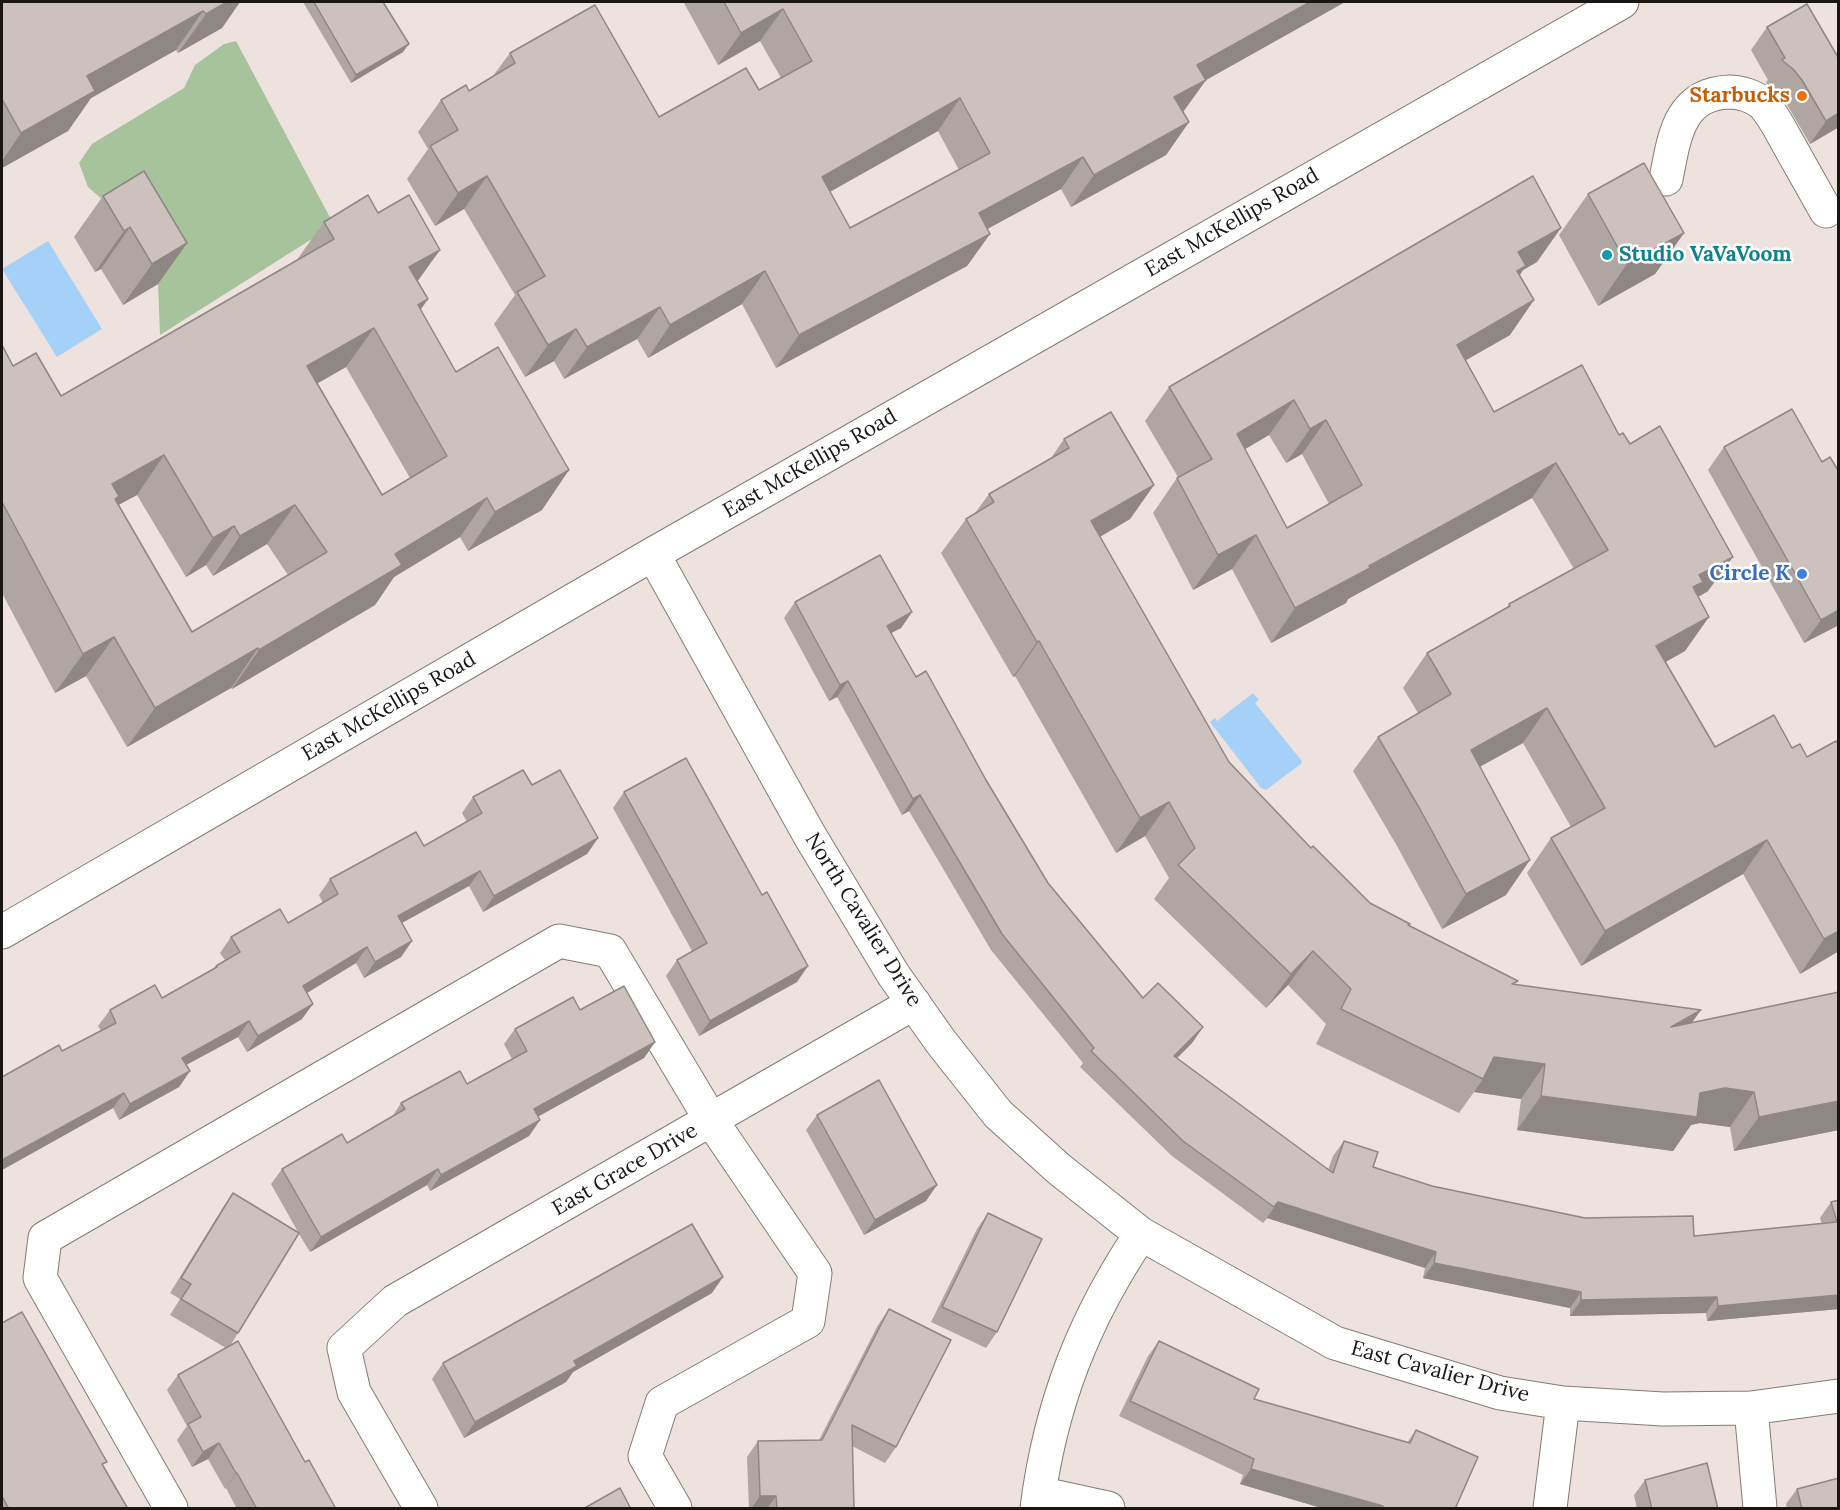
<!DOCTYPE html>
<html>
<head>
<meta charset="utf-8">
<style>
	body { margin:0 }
	#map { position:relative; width:1840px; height:1510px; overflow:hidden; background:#ede2dd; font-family:Lora,serif }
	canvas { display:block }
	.frame { position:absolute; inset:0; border:3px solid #1a1614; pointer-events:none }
</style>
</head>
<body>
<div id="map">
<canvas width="1840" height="1510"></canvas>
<div class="frame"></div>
</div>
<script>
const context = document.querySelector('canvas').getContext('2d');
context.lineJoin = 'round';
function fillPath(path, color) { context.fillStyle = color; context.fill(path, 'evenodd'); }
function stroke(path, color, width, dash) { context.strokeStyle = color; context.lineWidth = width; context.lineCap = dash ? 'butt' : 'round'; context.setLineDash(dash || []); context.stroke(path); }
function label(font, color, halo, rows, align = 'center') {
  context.font = font + ' Lora,serif'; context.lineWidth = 5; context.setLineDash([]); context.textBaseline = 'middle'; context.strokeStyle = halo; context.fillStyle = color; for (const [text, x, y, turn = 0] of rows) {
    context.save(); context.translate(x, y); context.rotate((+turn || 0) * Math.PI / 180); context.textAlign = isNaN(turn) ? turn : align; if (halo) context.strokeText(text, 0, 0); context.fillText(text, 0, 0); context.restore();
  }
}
fillPath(new Path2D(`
	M236,41L334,225L160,335L157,257L136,229L88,187L79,163L92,144L184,88L195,65L224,44Z`), '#a6c39c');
fillPath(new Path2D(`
	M48,241L102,329L57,357L2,269Z
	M1253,693L1259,700L1255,703L1301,760L1302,763L1266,790L1261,788L1210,722L1215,718L1217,721Z`), '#a5d1f9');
const minor = new Path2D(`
	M1666,179C1674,139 1678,94 1729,92C1740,92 1754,96 1763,104C1774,116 1782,133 1790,147C1802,168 1814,190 1826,211
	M653,554L810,836L893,974L941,1042L998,1114L1059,1169L1141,1234L1335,1343L1500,1393L1563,1403L1663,1409L1751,1408L1838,1396
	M2,932L653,554L1622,2
	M1751,1408L1760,1508
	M1039,1493L1108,1508
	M171,1508L40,1278L45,1238L559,941L610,951L711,1120L815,1273L808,1321L662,1403L645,1456L675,1508
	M421,1508L354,1392L344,1348L395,1301L914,1003
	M1037,1508C1050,1406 1083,1320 1141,1234
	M1550,1508L1563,1403`);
stroke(minor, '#857b76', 35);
stroke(minor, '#fff', 33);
fillPath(new Path2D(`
	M2,2H240L222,28L178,53L176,50L91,98L68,131L2,168Z
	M303,2H383L403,52L351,83Z
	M685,2H1345L1206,80L1183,112L1189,122L1166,155L1071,207L1061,189L987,229L990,234L967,266L776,368L742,304L648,358L637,339L564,379L554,361L525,377L494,324L515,295L464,209L435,226L407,179L428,149L418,132L441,100L469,91L493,76L510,53L659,117L759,90L781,78L760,41L718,65L684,3ZM938,131L959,170L850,228L830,192Z
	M1767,27L1839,127L1810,144L1786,103L1777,92L1767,84L1766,82L1768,80L1751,50Z
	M1588,194L1684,233L1655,274L1598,306L1559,235Z
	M103,196L187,243L158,284L123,305L101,269L95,272L74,237Z
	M324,222L418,281L421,310L456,372L542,510L468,551L460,537L394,577L375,605L232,689L231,688L127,747L86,676L55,693L2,593V345L13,366L61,396L296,261ZM346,367L410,478L382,495L317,383ZM137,495L186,577L206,565L213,576L267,544L288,575L192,632L118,505Z
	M1537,262L1523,270L1520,275L1510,335L1466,360L1494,412L1619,435L1708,591L1698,597L1685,651L1665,662L1715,747L1839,951L1800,974L1743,874L1581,966L1527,873L1551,838L1571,827L1523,743L1480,766L1506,895L1442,929L1397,846L1353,771L1378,737L1418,713L1403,688L1427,653L1507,607L1509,604L1574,569L1532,498L1348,599L1346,603L1271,643L1232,569L1193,590L1153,513L1177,478L1178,477L1145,421L1169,387ZM1269,435L1286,463L1302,454L1329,504L1287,528L1245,449Z
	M1064,439L1154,485L1130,519L1100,537L1229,762L1311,848L1370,903L1410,924L1409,926L1516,985L1692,1023L1839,992V1130L1734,1151L1730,1127L1700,1123L1691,1125L1673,1151L1517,1130L1521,1099L1474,1092L1459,1113L1316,1044L1326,1024L1288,985L1266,1008L1154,899L1169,878L1145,836L1116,853L1015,676L1013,677L941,553L966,519L975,513L989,494L1051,458Z
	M1724,447L1822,462L1839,625L1804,643L1708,470Z
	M795,602L912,612L901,628L891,633L916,677L986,780L1048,883L1143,998L1203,1027L1192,1043L1177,1058L1328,1170L1333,1156L1344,1141L1373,1167L1432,1186L1585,1218L1694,1236L1822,1224L1820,1218L1831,1202L1839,1200V1309L1707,1321L1706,1313L1570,1316V1308L1423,1278L1425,1268L1267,1218L1263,1223L1172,1156L1080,1067L1083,1063L991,950L909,811L902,815L837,697L829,701L784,618Z
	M532,785L598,838L587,854L483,912L469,886L402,923L412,941L401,957L364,978L356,963L307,993L302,1019L247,1052L238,1037L186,1065L190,1071L179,1087L119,1120L113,1108L2,1170V1077L62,1051L101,1031L98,1026L110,1010L162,998L213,969L216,966L225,960L220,953L231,937L288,923L323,903L319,895L330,879L424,846L467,822L462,813L473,797Z
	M624,792L762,895L797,982L699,1036L666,976L677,960L692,951L613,808Z
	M580,1010L655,1042L644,1058L538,1116L540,1120L529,1136L430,1191L427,1185L310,1252L299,1234L238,1333L230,1346L336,1509H237L226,1488L225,1489L208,1459L192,1467L177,1440L187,1426L167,1390L178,1375L226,1348L170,1315L180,1299L170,1293L222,1209L233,1193L298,1232L271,1184L282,1169L347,1143L392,1117L401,1103L467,1084L512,1059L504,1044L515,1029Z
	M817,1115L926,1201L864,1235L806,1130Z
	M988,1213L997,1332L986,1348L931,1322L977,1229Z
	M712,1293L573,1372L566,1382L464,1438L432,1379L443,1363Z
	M889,1309L896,1447L885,1463L852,1446L854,1509H749L747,1457L758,1441L819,1440L878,1325Z
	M2,1323L103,1466L128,1509H2Z
	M1159,1341L1254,1399L1407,1443L1416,1430L1455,1509H1325L1240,1484L1243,1475L1119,1416L1148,1356Z
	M1645,1480L1718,1509H1637L1634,1495Z
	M1797,1489L1839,1509H1787L1786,1504Z`), '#afa6a2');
fillPath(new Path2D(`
	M227,2H240L222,28L178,53L206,14Z
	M1310,2H1345L1206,80L1183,112L1152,130L1197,65Z
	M783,9L760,41L718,65L741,33Z
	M203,11L176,50L91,98L68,131L2,168V161L21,133L87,76Z
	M409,44L403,52L351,83L356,75Z
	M960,98L938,131L799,209L822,177Z
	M1839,113V127L1810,144L1826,121Z
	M1189,122L1166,155L1071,207L1094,175Z
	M1083,157L1061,189L956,246L979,213Z
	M487,176L464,209L435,226L458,193Z
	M130,227L101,269L95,272L124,231Z
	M1561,228L1537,262L1523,270L1502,300L1518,252Z
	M1684,233L1655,274L1598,306L1627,264Z
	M990,234L967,266L776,368L799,335Z
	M187,243L158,284L123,305L152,264Z
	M440,250L412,289L409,267Z
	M765,271L742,304L648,358L670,325Z
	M428,299L401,339L418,305Z
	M1534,300L1510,335L1433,379L1457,345Z
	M660,307L637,339L564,379L587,347Z
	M374,328L346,367L280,405L307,366Z
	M576,329L554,361L525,377L548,345Z
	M1294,400L1269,435L1213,468L1237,434Z
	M1326,420L1302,454L1286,463L1310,429Z
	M164,455L137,495L109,510L112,484Z
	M1556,463L1532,498L1348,599L1346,603L1271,643L1295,608Z
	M569,470L542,510L468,551L495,512Z
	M1154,485L1130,519L1067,556L1091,521Z
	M487,498L460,537L394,577L375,605L232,689L259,650L395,554Z
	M295,505L267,544L213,576L240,536Z
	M234,526L206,565L186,577L213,538Z
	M1256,535L1232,569L1193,590L1218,555Z
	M1733,557L1708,591L1688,603L1679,616L1699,575Z
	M1839,610V625L1804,643L1821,620Z
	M912,612L901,628L876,641L887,626Z
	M1709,617L1685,651L1632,681L1656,646Z
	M114,637L86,676L55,693L83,654Z
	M1039,641L1015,676L1013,677L1037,642Z
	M258,648L231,688L127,747L155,708Z
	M848,681L837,697L829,701L840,685Z
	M1547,708L1523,743L1447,785L1471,750Z
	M920,795L909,811L902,815L913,799Z
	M1169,802L1145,836L1116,853L1140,818Z
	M598,838L587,854L483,912L494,896Z
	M1767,840L1743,874L1581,966L1605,931Z
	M1530,860L1506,895L1442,929L1466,894Z
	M480,871L469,886L387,931L398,916Z
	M1839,931V951L1800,974L1824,939Z
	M412,941L401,957L364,978L375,962Z
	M367,947L356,963L292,1002L303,986Z
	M1313,951L1288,985L1266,1008L1291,974Z
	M808,966L797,982L699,1036L710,1021Z
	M313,1004L302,1019L247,1052L258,1036Z
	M1701,1010L1676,1045L1671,1027Z
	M249,1021L238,1037L171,1073L182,1058Z
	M1203,1027L1192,1043L1163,1072L1174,1056Z
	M655,1042L644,1058L523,1125L534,1109Z
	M1494,1057L1545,1064L1521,1099L1474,1092L1483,1079Z
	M190,1071L179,1087L119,1120L130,1104Z
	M1725,1088L1754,1092L1730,1127L1700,1123L1691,1125L1673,1151L1517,1130L1541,1096L1700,1093Z
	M124,1093L113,1108L2,1170V1160Z
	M1839,1101V1130L1734,1151L1759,1117Z
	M540,1120L529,1136L430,1191L441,1175Z
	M438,1169L427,1185L310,1252L321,1237Z
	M937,1185L926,1201L864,1235L875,1220Z
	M1278,1202L1436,1252L1425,1268L1267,1218L1263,1223Z
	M1434,1263L1581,1292L1570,1308L1423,1278Z
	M723,1277L712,1293L573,1372L566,1382L464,1438L475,1422L574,1361Z
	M1839,1295V1309L1707,1321L1718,1306Z
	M1717,1297L1706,1313L1570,1316L1581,1300Z
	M219,1443L208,1459L192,1467L203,1452Z
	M1251,1469L1383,1506L1381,1509H1325L1240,1484Z
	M236,1473H237L225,1489Z
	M760,1496H776L767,1509H751Z`), '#8f8784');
const building = new Path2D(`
	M2,2H227L206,14L203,11L87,76L95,91L21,133L2,99Z
	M314,2H383L409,44L356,75Z
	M724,2H1310L1197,65L1206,80L1174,97L1189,122L1094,175L1083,157L979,213L990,234L799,335L765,271L670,325L660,307L587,347L576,329L548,345L517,292L545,276L487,176L458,193L430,146L458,130L441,100L466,85L469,91L515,63L510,53L595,5L659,117L746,68L759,90L812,61L783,9L741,33ZM960,98L990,153L850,228L822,177Z
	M1807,4L1839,59V113L1826,121L1802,80L1793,69L1783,61L1782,59L1785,58L1767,27Z
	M1644,163L1684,233L1627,264L1588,194Z
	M144,171L187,243L152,264L130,227L124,231L103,196Z
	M1533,176L1561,228L1518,252L1526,266L1517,271L1534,300L1457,345L1494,412L1582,365L1619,435L1623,433L1630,444L1660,426L1733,557L1699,575L1703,582L1693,587L1709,617L1656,646L1715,747L1774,715L1792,748L1800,744L1807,757L1836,741L1839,745V931L1824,939L1767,840L1605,931L1551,838L1605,808L1547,708L1471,750L1530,860L1466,894L1421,811L1378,737L1451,694L1427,653L1510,606L1509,604L1608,550L1556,463L1369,566L1370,568L1295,608L1256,535L1218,555L1177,478L1212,459L1169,387ZM1294,400L1310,429L1326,420L1362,485L1287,528L1237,434Z
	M368,195L378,213L409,195L440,250L409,267L428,299L418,305L456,372L498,347L569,470L495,512L487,498L395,554L402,565L259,650L258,648L155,708L114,637L83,654L2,502V345L13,366L36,353L61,396L334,239L324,222ZM374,328L447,456L382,495L307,366ZM164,455L213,538L234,526L240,536L295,505L327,552L192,632L115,499L119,496L112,484Z
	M1792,409L1822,462L1830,457L1839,472V610L1821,620L1724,447Z
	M1111,412L1154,485L1091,521L1229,762L1311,848L1313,846L1370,903L1410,924L1408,925L1518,981L1512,984L1701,1010L1671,1027L1839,992V1101L1759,1117L1754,1092L1725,1088L1700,1093L1697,1117L1541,1096L1545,1064L1494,1057L1483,1079L1341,1009L1351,989L1313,951L1291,974L1178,865L1195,848L1169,802L1140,818L1039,641L1037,642L966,519L994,502L989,494L1069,448L1064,439Z
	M880,555L912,612L887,626L916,677L926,671L986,780L1048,883L1143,998L1158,983L1203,1027L1174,1056L1333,1173L1344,1141L1378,1152L1373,1167L1432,1186L1585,1218L1693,1216L1694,1236L1837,1222L1831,1202L1839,1200V1295L1718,1306L1717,1297L1581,1300V1292L1434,1263L1436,1252L1278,1202L1274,1207L1183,1141L1091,1051L1094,1048L1002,934L920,795L913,799L848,681L840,685L795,602Z
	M686,758L762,895L767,892L808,966L710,1021L677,960L707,943L624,792Z
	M523,770L532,785L560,770L598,838L494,896L480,871L398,916L412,941L375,962L367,947L303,986L313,1004L258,1036L249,1021L182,1058L190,1071L130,1104L124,1093L2,1160V1077L59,1045L62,1051L116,1023L110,1010L155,985L162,998L217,967L216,966L240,952L231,937L280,909L288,923L338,894L330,879L416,832L424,846L482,813L473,797Z
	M624,986L655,1042L534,1109L540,1120L441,1175L438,1169L321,1237L282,1169L342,1134L347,1143L405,1109L401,1103L460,1071L467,1084L527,1051L515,1029L573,997L580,1010Z
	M879,1080L937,1185L875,1220L817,1115Z
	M233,1193L299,1233L238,1333L181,1299L191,1284L181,1278Z
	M988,1213L1042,1239L997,1332L942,1307Z
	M692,1224L723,1277L574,1361L577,1366L475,1422L443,1363Z
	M889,1309L951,1340L896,1447L852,1425L854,1509H777L776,1496H760L758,1441L822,1440Z
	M22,1312L107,1462L102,1464L128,1509H9L2,1496V1323Z
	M238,1341L305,1462L309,1460L336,1509H257L237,1473H236L219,1443L203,1452L188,1424L201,1417L178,1375Z
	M1159,1341L1259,1389L1254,1399L1410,1443L1416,1430L1478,1457L1455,1509H1382L1383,1506L1251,1469L1254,1459L1130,1401Z
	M1707,1463L1718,1509H1652L1645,1480Z
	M1839,1478V1509H1802L1797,1489Z
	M620,1488L631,1509H583Z`);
fillPath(building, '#ccc1bc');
stroke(building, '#8f8784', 1.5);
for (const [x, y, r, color] of [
	[1802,96,6,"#e8710a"],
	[1607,255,6,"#0f9aa8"],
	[1802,574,6,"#3f7fe0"]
]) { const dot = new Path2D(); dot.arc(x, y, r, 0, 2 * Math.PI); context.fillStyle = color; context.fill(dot); stroke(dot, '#fff', 2); }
label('bold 21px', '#c56008', '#fff', [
	["Starbucks",1790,96]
], 'right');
label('21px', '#1a1614', '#fff', [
	["East McKellips Road",1232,223,-30],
	["East McKellips Road",810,464,-30],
	["East McKellips Road",389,707,-30],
	["North Cavalier Drive",863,920,58],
	["East Grace Drive",625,1170,-30],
	["East Cavalier Drive",1440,1372,15]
]);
label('bold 21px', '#0d838f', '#fff', [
	["Studio VaVaVoom",1619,255]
], 'left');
label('bold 21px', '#366cbe', '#fff', [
	["Circle K",1790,574]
], 'right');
</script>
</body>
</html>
